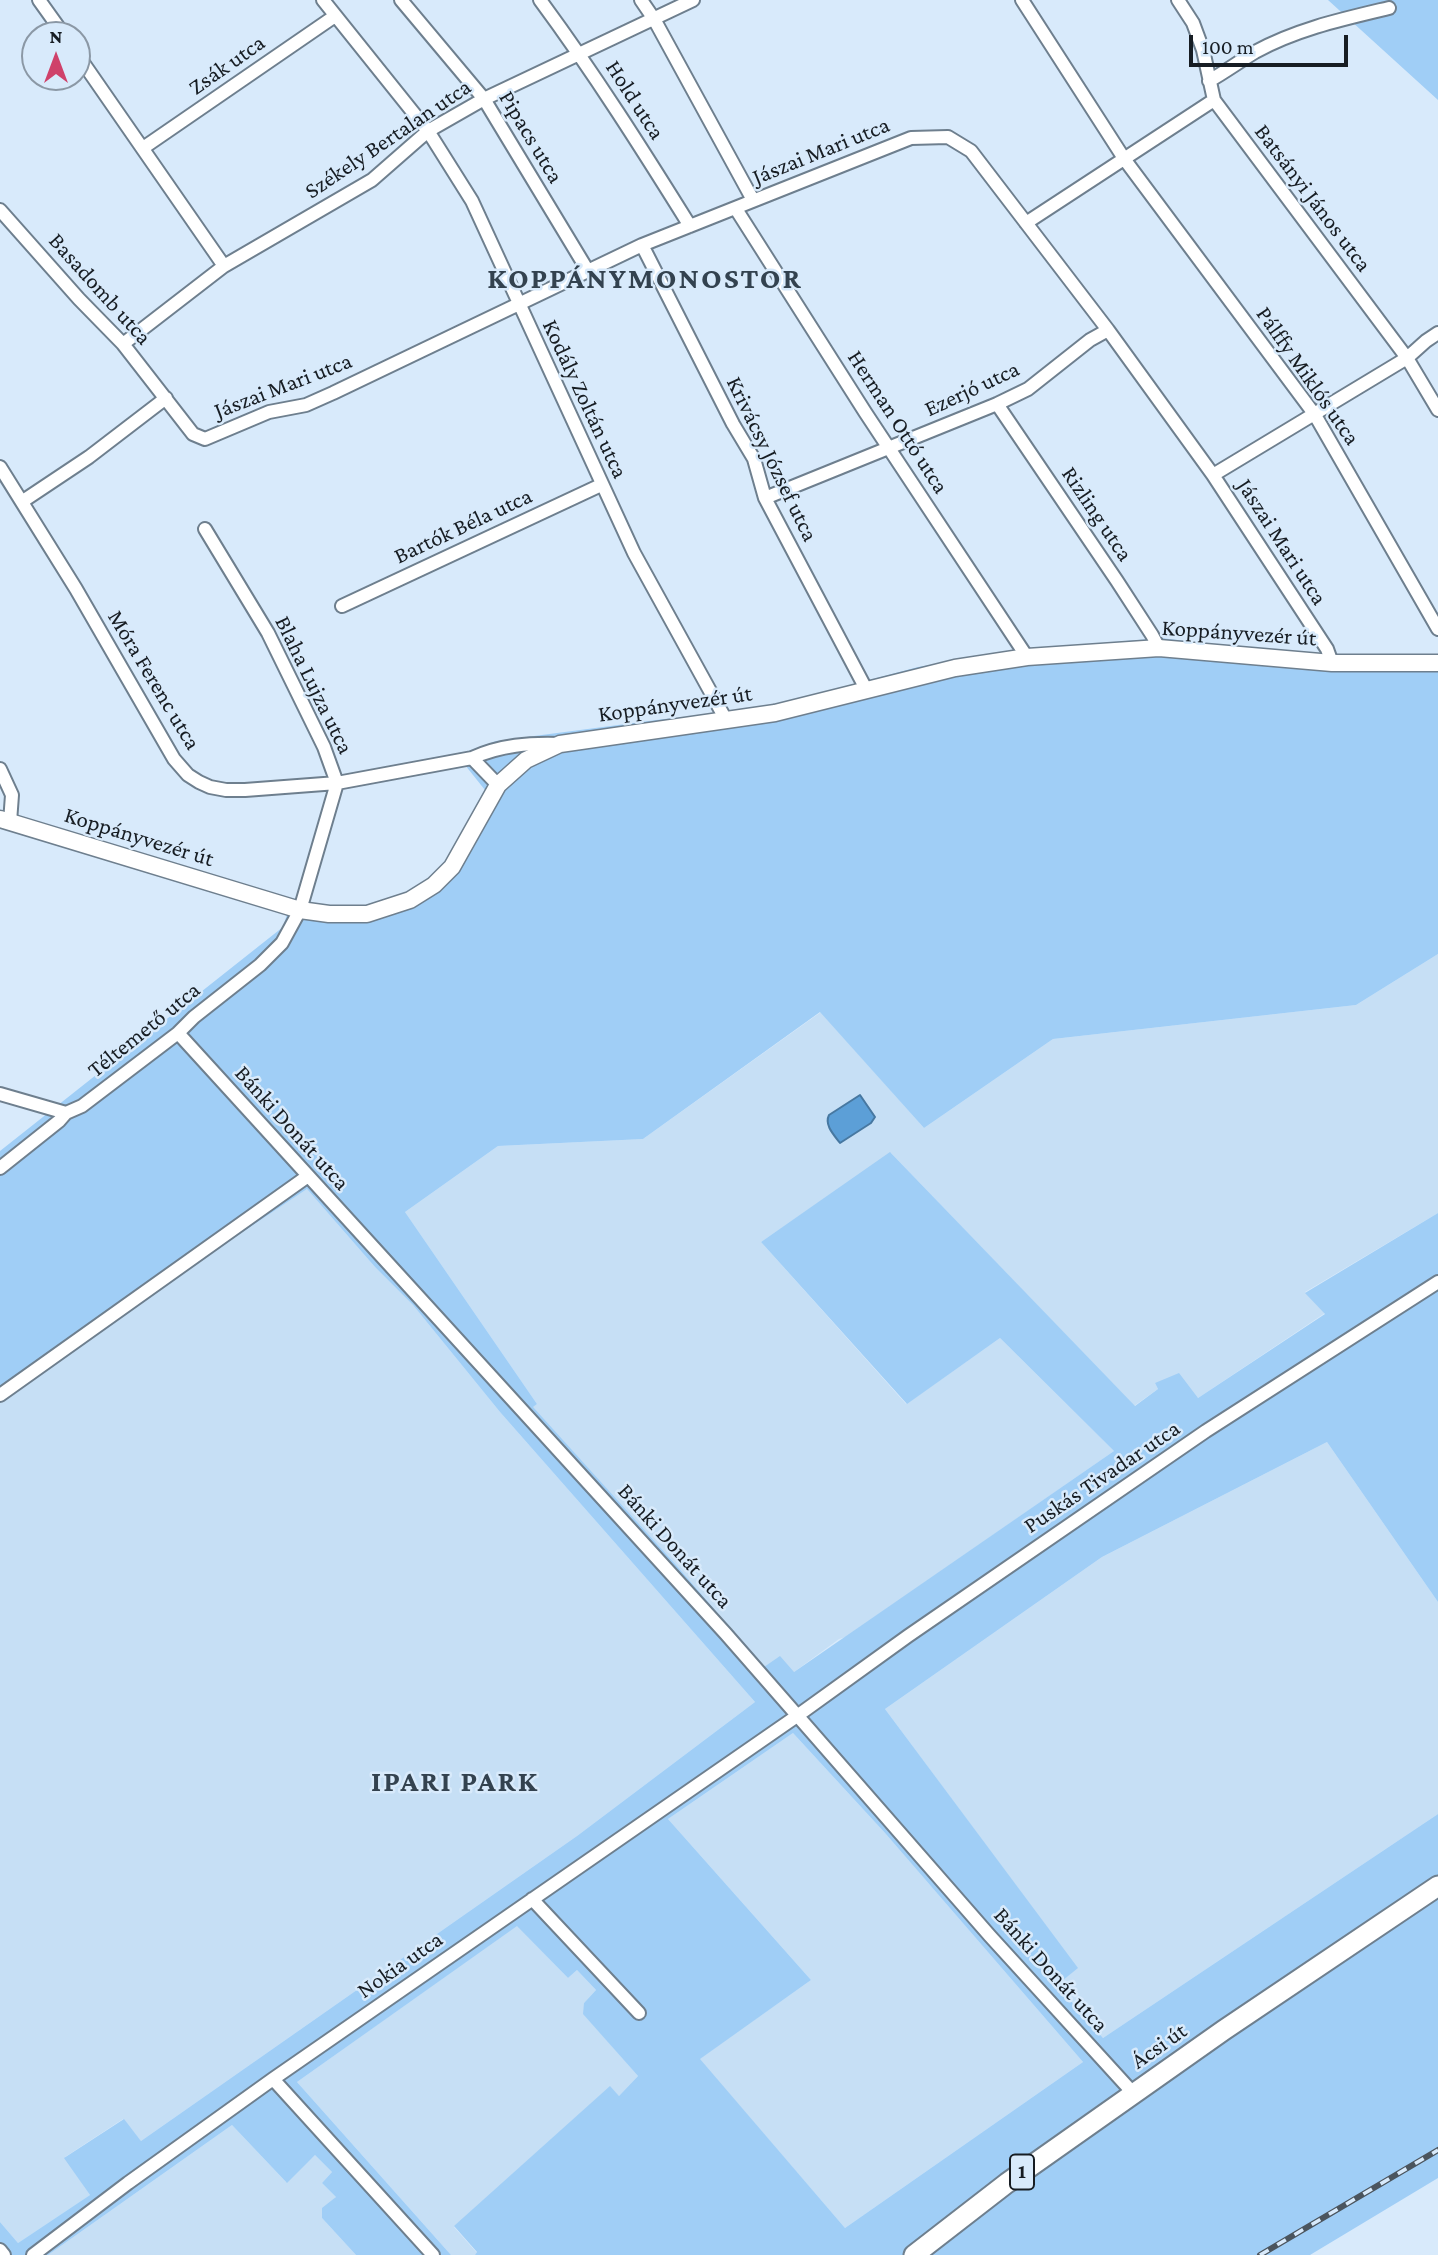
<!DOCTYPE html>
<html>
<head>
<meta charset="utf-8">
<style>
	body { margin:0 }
	#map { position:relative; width:1438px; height:2255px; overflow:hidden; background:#d8eafb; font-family:"Crimson Pro",serif }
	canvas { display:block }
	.north { position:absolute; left:21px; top:21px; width:70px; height:70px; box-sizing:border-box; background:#d8eafb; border:2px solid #8b98a5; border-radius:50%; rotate:0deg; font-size:19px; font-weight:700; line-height:28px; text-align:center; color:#171d23 }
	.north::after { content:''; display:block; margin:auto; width:24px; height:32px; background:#cf416a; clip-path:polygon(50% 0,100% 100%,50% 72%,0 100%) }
	.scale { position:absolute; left:1189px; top:35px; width:159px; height:32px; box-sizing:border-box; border:4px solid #171d23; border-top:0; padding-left:9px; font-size:21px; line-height:24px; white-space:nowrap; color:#171d23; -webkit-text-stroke:5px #d8eafb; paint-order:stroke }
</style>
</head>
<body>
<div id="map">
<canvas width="1438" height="2255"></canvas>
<div class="north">N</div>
<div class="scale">100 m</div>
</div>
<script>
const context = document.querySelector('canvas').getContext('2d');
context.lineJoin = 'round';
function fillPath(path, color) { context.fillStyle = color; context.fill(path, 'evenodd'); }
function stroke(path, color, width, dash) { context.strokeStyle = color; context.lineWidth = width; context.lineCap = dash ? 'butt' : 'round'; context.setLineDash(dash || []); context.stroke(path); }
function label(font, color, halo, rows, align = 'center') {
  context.font = font + ' "Crimson Pro",serif'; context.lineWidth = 5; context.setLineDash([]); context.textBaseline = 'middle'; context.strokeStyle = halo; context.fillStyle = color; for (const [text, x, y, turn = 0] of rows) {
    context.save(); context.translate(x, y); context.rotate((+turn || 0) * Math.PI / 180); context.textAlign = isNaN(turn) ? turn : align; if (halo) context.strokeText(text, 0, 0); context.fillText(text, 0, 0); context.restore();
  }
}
fillPath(new Path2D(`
	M1438,954V1213L1305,1292L1325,1313L1198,1398L1155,1383L1158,1389L1134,1406L891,1153L761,1242L906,1404L1000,1338L1114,1451L846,1637L839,1639L794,1672L764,1668L677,1566L532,1407L537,1404L405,1212L498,1146L643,1139L821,1012L924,1128L1053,1039L1356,1005Z
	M307,1189L375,1267L413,1305L500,1412L755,1702L577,1836L141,2141L123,2119L65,2157L90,2195L18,2243L0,2222V1400L171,1280Z
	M1327,1442L1438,1602V1814L1103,2038L1057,1985L1077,1968L885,1709L1102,1557Z
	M793,1733L885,1833L1083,2062L845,2228L699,2059L811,1980L668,1819Z
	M517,1925L568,1978L577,1970L596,1990L584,2003V2014L638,2076L619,2096L610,2087L454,2227L477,2253L475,2255H451L297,2082Z
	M232,2125L286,2182L315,2155L332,2172L322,2183L336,2197L322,2218L356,2255H48Z`), '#c6dff5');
fillPath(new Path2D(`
	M1328,0H1438V100Z
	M1161,638L1318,657L1438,656V954L1356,1005L1053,1039L924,1128L820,1012L643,1139L498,1146L405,1212L537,1404L533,1407L677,1566L764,1667L780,1656L794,1672L1114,1451L1000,1338L907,1404L761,1242L890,1152L1135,1406L1158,1389L1155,1383L1179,1373L1198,1398L1325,1314L1305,1293L1438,1213V1602L1327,1442L1102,1557L885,1709L1078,1968L1057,1985L1103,2038L1438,1814V2178L1310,2255H475L477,2252L454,2226L610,2086L619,2096L638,2076L583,2014L584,2003L596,1990L577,1970L568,1978L517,1926L297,2082L451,2255H356L322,2218V2208L336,2197L322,2183L332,2172L315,2155L287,2183L232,2125L48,2255H0V2222L18,2243L90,2195L64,2158L124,2119L141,2141L577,1836L755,1702L500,1412L413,1305L375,1267L307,1189L171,1280L0,1400V1151L283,927L292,898C305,902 320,908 334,910C373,915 419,896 445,866C459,849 474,811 485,790L457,755L496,741L664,719L746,713L918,667L1009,651ZM793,1733L885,1833L1083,2062L845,2228L700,2059L811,1980L668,1819Z`), '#a0cef6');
const water = new Path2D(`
	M860,1095L875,1117L871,1123L840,1143C834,1135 824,1125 829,1115Z`);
fillPath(water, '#5c9fd7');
stroke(water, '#4778a1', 2);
const minor = new Path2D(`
	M39,0L64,35
	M323,0L428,131L472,201L634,553L726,720
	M401,0L484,99L588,271
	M540,0C594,73 642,149 690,226
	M641,0L654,19L753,200
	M1022,0L1125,160L1315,415L1438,629
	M1178,0L1193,23L1203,50L1214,100L1407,358L1438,410
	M77,54L224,266
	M1209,81C1225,72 1240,61 1255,52C1297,29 1343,19 1389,8
	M143,148L335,16
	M736,209L865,412L1027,657
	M0,210L79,299L123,344L193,434L205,439L269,412L306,405L333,393L642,245L911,138L948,137L971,151L1108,330L1213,475L1327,649L1332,663
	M1026,223L1214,100
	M642,245L733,424L754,459L765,498L866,689
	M123,344L224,266L372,180L428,131L484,99L693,0
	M997,404L1117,581L1152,635L1159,648
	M0,467L76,589L174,759L188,775L199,782L210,787L226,790H245L337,783L472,758C501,745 529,743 560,744
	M1213,475L1407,358L1426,341L1438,333
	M765,498L997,404L1028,389L1090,340L1108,330
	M23,501L89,457L166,398
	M342,606L601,485
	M472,758L498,785
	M0,769L12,795L10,822
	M178,1033L726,1634L990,1936L1134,2094
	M0,1094L66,1113
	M0,1168L59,1121L66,1113L82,1106L178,1033L194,1017L260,965L282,943L300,910L337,783L324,747L268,633L205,529
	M0,1395L308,1176
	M532,1899L639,2013
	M273,2079L433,2255
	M0,2250L4,2255
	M33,2255L128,2183L273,2079L797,1716L908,1636L1206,1431L1438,1282`);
const tertiary = new Path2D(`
	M0,819L300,910L329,914H367L410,900L434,885L452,867L498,785L526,760L560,744L775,713L955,668L1027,657L1159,648L1332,663H1438`);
const primary = new Path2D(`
	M914,2255L1007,2183L1224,2030L1438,1886`);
stroke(minor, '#6e7f8e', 16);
stroke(tertiary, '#6e7f8e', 19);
stroke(primary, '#6e7f8e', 23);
stroke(minor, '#fff', 12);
stroke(tertiary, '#fff', 16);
stroke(primary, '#fff', 19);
const rail = new Path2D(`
	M1260,2255L1438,2150`);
stroke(rail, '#4b555e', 6);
stroke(rail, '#d8eafb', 3.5, [10]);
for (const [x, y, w] of [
	[1022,2172,24]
]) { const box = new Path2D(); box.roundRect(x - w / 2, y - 17.5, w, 35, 5); context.fillStyle = '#d8eafb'; context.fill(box); stroke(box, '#171d23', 2); }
label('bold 21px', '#171d23', null, [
	["1",1022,2172]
]);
label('23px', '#171d23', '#d8eafb', [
	["Zsák utca",227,65,-35],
	["Hold utca",635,100,57],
	["Pipacs utca",531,137,59],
	["Székely Bertalan utca",388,139,-34],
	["Jászai Mari utca",821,151,-22],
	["Batsányi János utca",1313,198,53],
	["Basadomb utca",100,289,48],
	["Pálffy Miklós utca",1308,376,55],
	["Jászai Mari utca",283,386,-21],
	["Ezerjó utca",972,389,-25],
	["Kodály Zoltán utca",585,399,65],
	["Herman Ottó utca",898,422,57],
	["Krivácsy József utca",772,459,64],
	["Rizling utca",1097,514,56],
	["Bartók Béla utca",463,526,-25],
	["Jászai Mari utca",1282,542,57],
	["Koppányvezér út",1239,633,4],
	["Móra Ferenc utca",154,680,59],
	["Blaha Lujza utca",314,685,64],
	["Koppányvezér út",675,704,-8],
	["Koppányvezér út",139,837,17],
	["Téltemető utca",144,1030,-39],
	["Bánki Donát utca",292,1128,48],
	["Puskás Tivadar utca",1102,1477,-34],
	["Bánki Donát utca",675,1546,48],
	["Nokia utca",400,1965,-35],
	["Bánki Donát utca",1051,1970,48],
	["Ácsi út",1159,2046,-35]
]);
context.letterSpacing = '2px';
label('bold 30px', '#33424f', '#d8eafb', [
	["KOPPÁNYMONOSTOR",645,279],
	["IPARI PARK",455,1782]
]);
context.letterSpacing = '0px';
</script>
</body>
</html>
